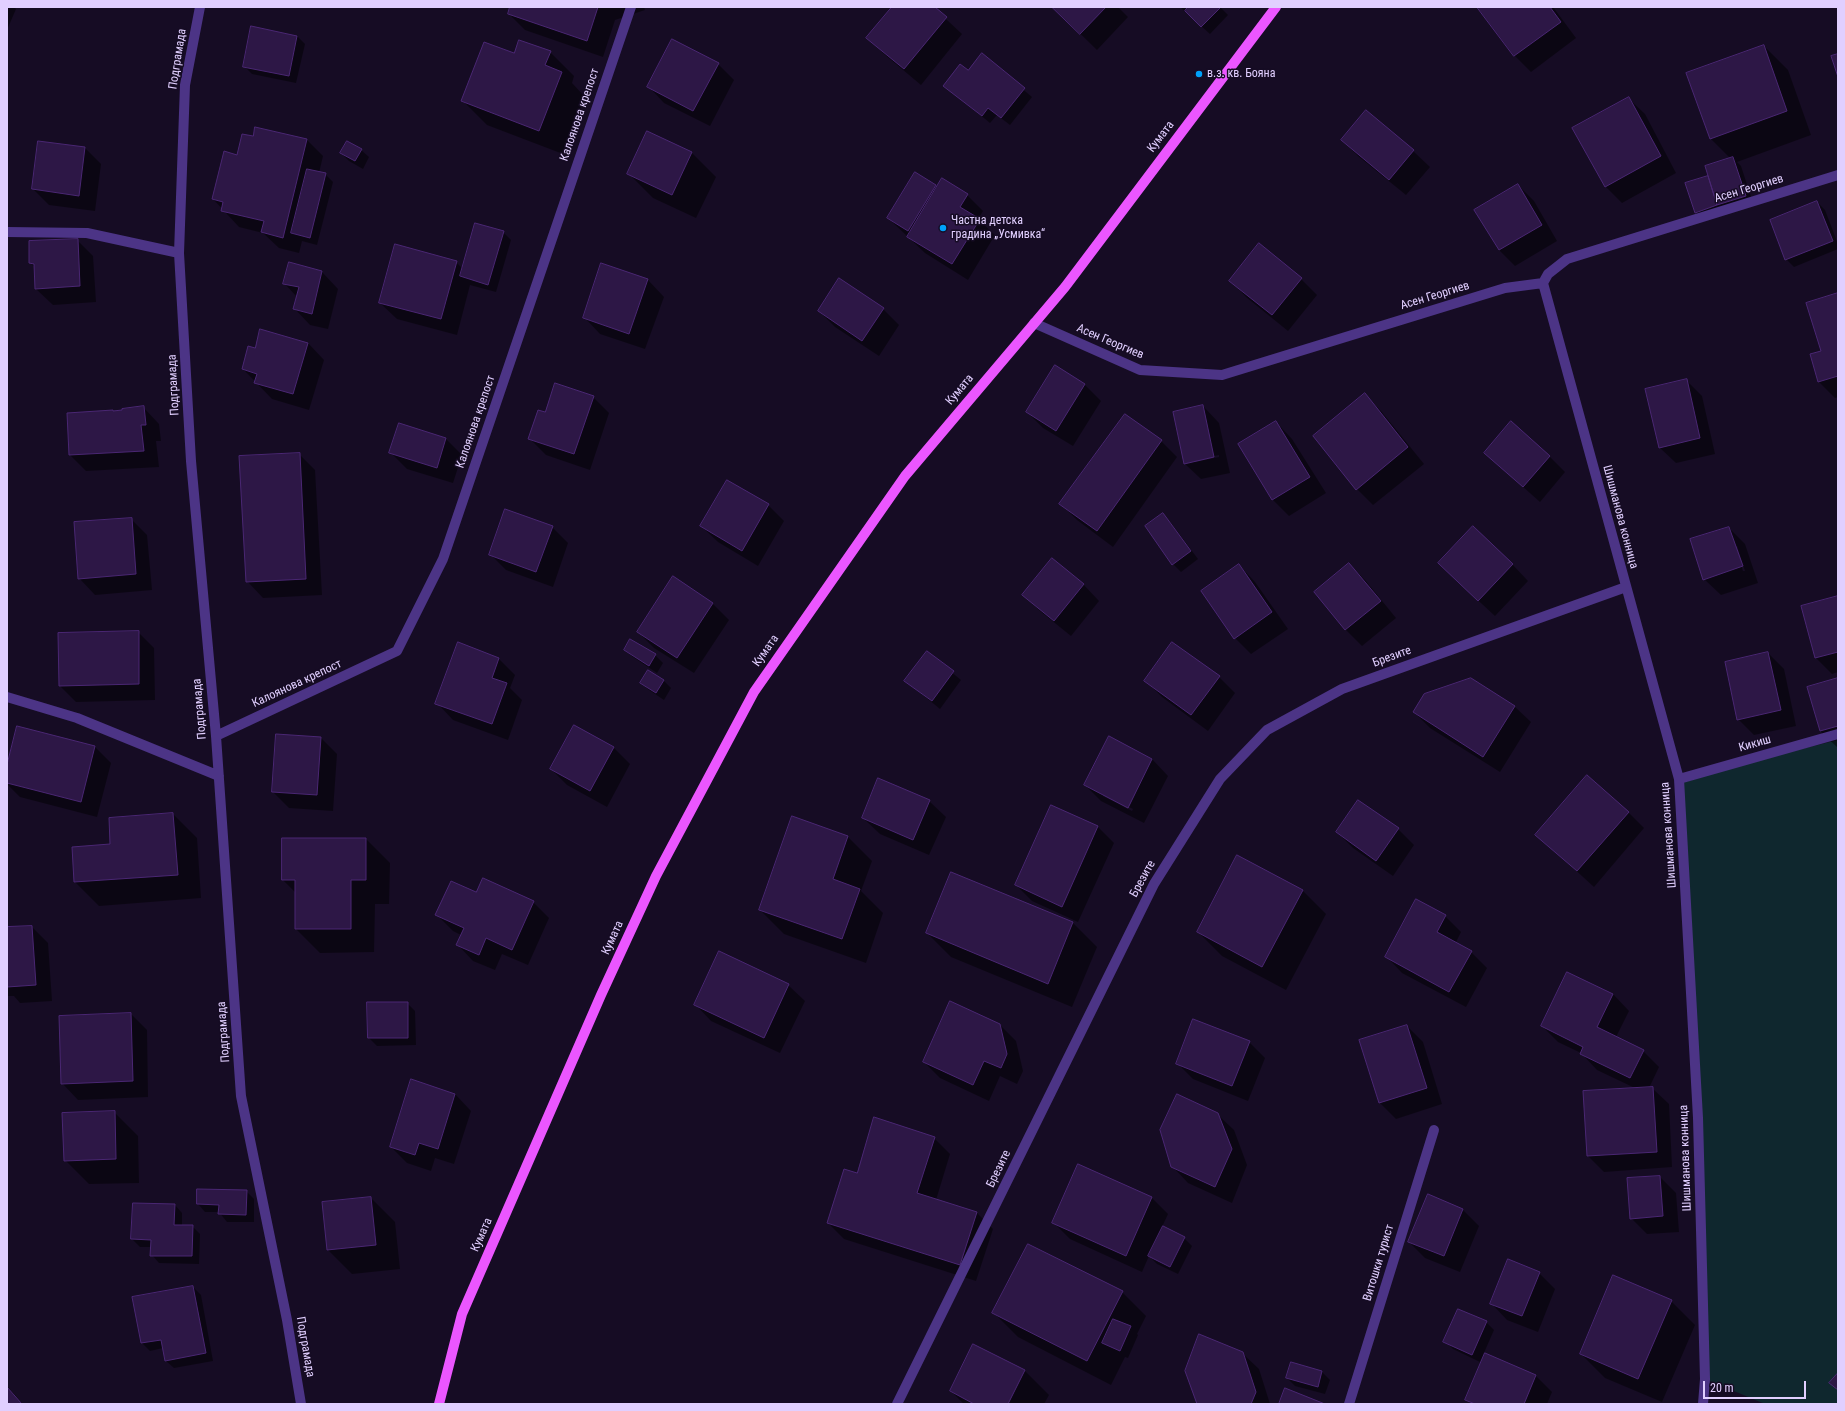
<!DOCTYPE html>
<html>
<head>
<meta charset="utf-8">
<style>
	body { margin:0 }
	#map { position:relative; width:1845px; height:1411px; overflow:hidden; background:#160c24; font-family:"Roboto Condensed",sans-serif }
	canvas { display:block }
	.frame { position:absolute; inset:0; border:8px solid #e1cfff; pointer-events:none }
	.scale { position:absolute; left:1703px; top:1381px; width:103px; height:18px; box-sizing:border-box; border:2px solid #e1cfff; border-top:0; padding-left:5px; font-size:12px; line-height:14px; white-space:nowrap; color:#e1cfff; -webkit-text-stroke:3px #160c24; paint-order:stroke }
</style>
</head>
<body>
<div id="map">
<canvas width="1845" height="1411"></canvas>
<div class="frame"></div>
<div class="scale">20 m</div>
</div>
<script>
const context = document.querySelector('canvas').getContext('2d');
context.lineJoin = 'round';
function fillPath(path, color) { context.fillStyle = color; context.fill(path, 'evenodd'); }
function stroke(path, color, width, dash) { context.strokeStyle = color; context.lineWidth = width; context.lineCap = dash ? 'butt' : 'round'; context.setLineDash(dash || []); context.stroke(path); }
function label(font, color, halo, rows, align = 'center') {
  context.font = font + ' "Roboto Condensed",sans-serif'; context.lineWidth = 3; context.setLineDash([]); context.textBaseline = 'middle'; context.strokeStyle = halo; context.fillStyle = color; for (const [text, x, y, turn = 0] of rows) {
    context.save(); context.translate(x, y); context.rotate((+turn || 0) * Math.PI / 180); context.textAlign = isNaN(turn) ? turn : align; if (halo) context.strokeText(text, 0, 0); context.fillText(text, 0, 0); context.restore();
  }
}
fillPath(new Path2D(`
	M1838,740V1404H1765L1705,1379L1679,779Z`), '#0f272e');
fillPath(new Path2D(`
	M7,7H14L16,9L7,30Z
	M511,7H644L645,10L615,20L603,57L525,30L509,14Z
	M893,7H933L962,34L921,85L884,54L868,38Z
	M1053,7H1118L1128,17L1097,50Z
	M1180,7H1220L1228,15L1210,34Z
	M1479,7H1553L1576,38L1531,72L1515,56Z
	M297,36L305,44L296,83L252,74L244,66Z
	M1764,46L1788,70L1811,135L1737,162L1741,166L1753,203L1703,220L1695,212L1686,184L1709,177L1731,159L1711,139L1688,74Z
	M550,52L574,76L572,83L585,97L563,154L487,125L463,101Z
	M982,55L1032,97L1010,125L997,115L990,123L945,86L968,72Z
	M718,64L734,80L710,126L664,103L648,86Z
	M1628,98L1645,114L1676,173L1622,203L1606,187Z
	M1366,111L1413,151L1430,167L1406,195L1358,156L1342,140Z
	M256,128L307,140L323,156L319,173L325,174L333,182L317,245L302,241L299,253L279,248L263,233L239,227L213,199L238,156L254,138Z
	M647,133L692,153L716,177L696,218L653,198L629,174Z
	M39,142L85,148L101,164L95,211L49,205L33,189Z
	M361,150L369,157L363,169L349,161L341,153Z
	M1518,185L1534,201L1557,241L1515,266L1499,250Z
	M936,186L938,188L967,195L983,211L978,219L995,235L968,280L925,253L888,218Z
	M1817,202L1825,210L1838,244V249L1794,267L1786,259Z
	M503,232L511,240L496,292L470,285L457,335L397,319L380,303L456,262L463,269Z
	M77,240L93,256L96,302L53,305L36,289L35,267L30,263Z
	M289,263L322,272L338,289L328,329L310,325L294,308L297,297L284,283Z
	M602,264L648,280L664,297L645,349L600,334L584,317Z
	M1301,279L1317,295L1288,331L1246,297L1230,280Z
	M1838,294V397L1835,398L1819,382L1811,355L1822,352Z
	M883,309L899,325L879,356L835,327L819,311Z
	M261,330L308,343L324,360L309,410L272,399L243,369L255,349Z
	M1055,366L1085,385L1101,401L1073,446L1043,428L1027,412Z
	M1686,380L1702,396L1715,454L1676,463L1659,447Z
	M1365,395L1381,411L1424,464L1373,505L1357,489Z
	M593,397L609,413L590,470L546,455L530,439L546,413Z
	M1203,406L1219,423L1230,473L1201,479L1184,463ZM1219,455V457L1195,462V460Z
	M143,407L159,424L161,441H156L159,467L86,471L70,455L124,411Z
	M1276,422L1292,439L1326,493L1289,516L1273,500L1239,445Z
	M399,425L446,439L462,455L453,483L407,469L391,453Z
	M1161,441L1177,457L1113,547L1077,520L1061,504Z
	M1485,453L1549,456L1565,472L1540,502Z
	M299,454L315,470L322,595L263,598L247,581Z
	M768,505L784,521L758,566L718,542L701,526Z
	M1163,515L1171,523L1198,559L1181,572L1173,564Z
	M131,519L147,535L152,590L95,595L79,578Z
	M552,527L568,543L553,587L506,570L490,554Z
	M1729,528L1745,544L1758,583L1721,595L1704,579ZM1735,546H1737L1745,571H1743Z
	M1349,564L1365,580L1396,618L1362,646L1346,630L1315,592Z
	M1512,564L1528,581L1495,616L1455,579Z
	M1239,565L1255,582L1288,629L1251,654L1235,638Z
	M1083,584L1099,601L1071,636L1040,611L1024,595Z
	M1838,597V672L1832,674L1816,658Z
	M713,604L729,620L694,673L654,648L638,632Z
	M138,632L154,648L155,700L76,702L60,686Z
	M631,640L655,655L663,663L657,673L633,657L625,650Z
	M927,652L961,680L940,709L906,681Z
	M1768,653L1784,669L1796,726L1754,735L1738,719Z
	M498,658L515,675L510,688L522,700L508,740L453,720L437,703Z
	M1219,677L1235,693L1208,731L1162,697L1146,681Z
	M1838,679V747H1837L1820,731L1808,688Z
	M663,680L671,688L664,700L649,690L641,683Z
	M1514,706L1531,722L1500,772L1430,728L1414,712Z
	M574,726L614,748L630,764L607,807L567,785L551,769Z
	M18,727L95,747L111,763L97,817L20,797L7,784V769Z
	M277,735L321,738L337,754L333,811L289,808L273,792Z
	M1152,759L1168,776L1144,823L1101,801L1085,785ZM1103,794L1133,809L1132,811L1103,796Z
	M929,801L946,817L929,855L880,834L863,818Z
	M1359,802L1398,829L1414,845L1393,876L1353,848L1337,832Z
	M1051,806L1098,827L1114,843L1078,922L1032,901L1016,885Z
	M1628,812L1644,828L1594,887L1537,835Z
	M173,814L197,838L201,898L99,906L75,882Z
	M848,837L872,861L861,891L883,913L866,963L784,934L760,910Z
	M366,839L390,863L389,904H375L374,952L320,953L296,929V893L283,880Z
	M951,873L1073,923L1097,947L1072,1007L951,957L927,933Z
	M1302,890L1326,914L1286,990L1222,956L1198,932Z
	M477,894L533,902L549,918L528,965L502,954L495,970L473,961L457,944L461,935L453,931L437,915Z
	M1445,916L1461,932L1455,944L1471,952L1487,968L1466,1007L1402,973L1386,956Z
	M32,927L48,943L52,1001L20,1003L14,996H7V928Z
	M720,952L788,985L805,1001L780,1053L711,1021L695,1004Z
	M1613,994L1629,1011L1616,1037L1643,1051L1659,1067L1649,1088H1652L1669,1104L1672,1167L1604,1172L1588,1156L1637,1089L1597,1070L1581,1053L1558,1042L1542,1026Z
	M407,1003L415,1011L416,1045L377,1046L369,1038Z
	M131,1014L147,1030L148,1097L78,1100L62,1083Z
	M999,1024L1016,1041L1023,1071L1017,1084L1000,1076L989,1101L940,1078L924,1062Z
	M1407,1026L1423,1042L1442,1104L1396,1119L1380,1103L1360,1041Z
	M1249,1042L1265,1058L1248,1101L1193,1079L1177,1063Z
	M455,1094L471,1111L454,1164L435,1158L431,1171L407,1163L391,1147Z
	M114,1112L138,1136L139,1183L89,1184L65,1160Z
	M1217,1114L1234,1130L1247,1165L1232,1203L1188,1183L1172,1166Z
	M934,1138L950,1154L936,1200L977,1213L993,1229L976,1281L844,1239L828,1223L858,1174Z
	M1079,1166L1152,1198L1168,1214L1162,1227L1184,1238L1192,1246L1178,1274L1157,1264L1149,1256L1142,1272L1070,1239L1054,1223Z
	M1660,1177L1676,1193L1679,1232L1647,1234L1631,1218Z
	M246,1191L254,1199V1222H227L219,1212H205L198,1204Z
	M371,1198L395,1222L400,1269L352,1274L328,1250Z
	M175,1205L182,1213V1226H192L200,1234L199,1264L159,1263L152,1255V1247H140L132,1239Z
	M1462,1209L1479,1226L1460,1272L1425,1258L1409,1242Z
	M1539,1273L1555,1289L1538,1332L1507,1320L1491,1303Z
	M193,1287L201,1295L213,1361L174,1368L166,1361L163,1348L150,1351L142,1343Z
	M1122,1292L1146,1316L1137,1334L1138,1335L1128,1358L1125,1357L1111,1385L1018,1337L994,1313Z
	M1671,1301L1695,1325L1662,1402L1605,1378L1581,1354Z
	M1486,1322L1494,1330L1480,1362L1453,1349L1445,1341Z
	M974,1345L1025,1371L1049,1395L1044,1404H964L951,1391Z
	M1242,1353L1259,1369L1270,1404H1198Z
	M1322,1372L1330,1380L1325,1394L1295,1386L1287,1378Z
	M1536,1376L1552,1392L1547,1404H1471L1467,1400Z
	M7,1386L23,1404H7Z`), '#0007');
const building = new Path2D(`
	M510,7H598L587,41L508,14Z
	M892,7H935L947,17L904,69L866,38Z
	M1052,7H1106L1080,34Z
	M1188,7H1221L1201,27L1185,11Z
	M1477,7H1550L1561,22L1514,56Z
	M251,26L297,36L289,76L243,67Z
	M672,39L719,63L693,111L647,87Z
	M519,40L551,51L545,65L562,72L539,131L461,101L484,42L514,53Z
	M1764,45L1787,111L1710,139L1686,73Z
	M982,53L1025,88L1001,118L988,108L982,116L943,86L960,64L968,70Z
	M1838,54V77L1831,56Z
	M1629,97L1661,156L1605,187L1572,128Z
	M1366,110L1414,150L1389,180L1341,140Z
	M255,127L307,139L283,238L261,232L264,221L221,211L223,202L212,199L224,151L237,155L242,134L253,136Z
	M647,131L692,152L672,195L627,174Z
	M38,141L85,147L79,196L32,189Z
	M347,141L362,149L355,161L340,153Z
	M1733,157L1746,196L1717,205L1705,166Z
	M307,169L326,173L310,238L291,233Z
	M915,172L936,185L908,231L887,218Z
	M1708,176L1717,205L1695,213L1685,183Z
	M942,178L968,194L960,207L980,219L952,264L907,237Z
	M1518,184L1542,225L1499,250L1474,210Z
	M1817,201L1833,241L1785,260L1770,220Z
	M475,223L504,231L488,285L460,276Z
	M78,239L80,286L35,289L34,264L29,263V241Z
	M1259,243L1302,278L1272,315L1229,281Z
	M395,244L457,261L441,319L379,303Z
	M289,262L322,271L312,314L293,309L299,287L283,284Z
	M601,263L648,279L629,334L583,318Z
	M839,278L884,308L862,341L818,311Z
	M1838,293V376L1818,382L1810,354L1821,351L1806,303Z
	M260,329L308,343L293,394L254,383L257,374L242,369L248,346L255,348Z
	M1055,365L1085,384L1056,431L1026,412Z
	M1687,379L1700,438L1659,448L1645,389Z
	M555,383L594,396L574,454L528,439L538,410L545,412Z
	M1365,393L1408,447L1356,490L1313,436Z
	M1203,405L1214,457L1184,464L1173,412Z
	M144,406L146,425H141L144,451L69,455L67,413L113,410V411L122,410V409Z
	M1125,414L1162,440L1097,531L1059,504Z
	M1276,421L1310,477L1272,500L1238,444Z
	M1511,421L1550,456L1523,487L1484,453Z
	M399,423L446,438L437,468L389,453Z
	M300,453L306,579L246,582L239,456Z
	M727,480L769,504L742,551L700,526Z
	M505,509L553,526L536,572L489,555Z
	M1163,513L1191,551L1172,565L1145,526Z
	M132,518L136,574L78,579L74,522Z
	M1473,526L1513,564L1478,601L1438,563Z
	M1729,527L1743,566L1703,580L1690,539Z
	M1052,558L1084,584L1054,621L1022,595Z
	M1349,563L1381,601L1345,630L1314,592Z
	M1239,564L1272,612L1234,639L1201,591Z
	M673,576L713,603L677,658L637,632Z
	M1838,596V652L1815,658L1801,606Z
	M139,631V684L59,686L58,633Z
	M630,639L656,654L649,666L624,650Z
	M458,642L499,658L492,678L507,683L492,724L435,704Z
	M1172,642L1220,676L1191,715L1144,681Z
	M927,651L954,671L932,701L904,681Z
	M1768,652L1781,710L1737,720L1725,662Z
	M648,670L664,680L656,693L640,683Z
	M1471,678L1515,706L1483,757L1413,712L1424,694Z
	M1838,678V726L1820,731L1807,687Z
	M574,725L614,747L590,791L550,769Z
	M17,726L95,746L81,802L7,783V765Z
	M276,734L321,737L317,795L272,792Z
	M1109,736L1152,759L1128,808L1084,785Z
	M1587,775L1629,812L1577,871L1535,835Z
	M878,778L930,800L913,840L862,818Z
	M1358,800L1399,828L1376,861L1336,832Z
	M1051,805L1098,826L1062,907L1015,885Z
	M173,813L178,875L74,882L72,847L110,844L109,818Z
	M792,816L848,836L833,879L860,889L842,939L759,910Z
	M282,838H366V880H351V929H295V880H282Z
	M1237,855L1303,890L1262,967L1197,932Z
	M951,872L1073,922L1048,984L926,933Z
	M483,878L534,901L512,950L486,938L479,955L456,945L464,928L435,915L451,881L476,892Z
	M1416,899L1446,915L1437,932L1472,951L1449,992L1385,957Z
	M32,926L36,985L7,987V927Z
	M719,951L789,984L764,1038L694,1005Z
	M1567,972L1613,994L1597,1027L1644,1050L1630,1078L1580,1054L1583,1047L1541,1026Z
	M950,1001L1000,1024L1007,1054L1001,1068L984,1061L973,1085L923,1062Z
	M367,1002H408V1038H368Z
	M131,1013L133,1081L61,1084L59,1016Z
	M1193,1019L1250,1041L1232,1086L1176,1064Z
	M1407,1025L1427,1088L1379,1103L1359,1040Z
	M411,1079L455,1094L438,1149L419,1143L415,1155L390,1147Z
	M1653,1087L1657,1152L1587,1156L1583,1091Z
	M1177,1094L1218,1113L1232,1149L1215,1187L1171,1167L1160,1130Z
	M115,1111L116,1159L64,1161L62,1113Z
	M874,1117L935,1137L917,1193L977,1212L960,1265L827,1223L844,1169L857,1173Z
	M1078,1164L1152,1197L1126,1256L1052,1223Z
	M1660,1176L1663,1216L1630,1219L1627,1178Z
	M197,1189L247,1190L246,1215L218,1214L219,1205L197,1204Z
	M1428,1194L1463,1209L1444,1256L1408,1242Z
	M371,1197L376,1245L327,1250L322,1202Z
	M133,1203L175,1204L174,1225H193L192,1256H150L151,1240L131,1239Z
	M1163,1226L1185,1237L1170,1267L1148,1256Z
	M1028,1244L1123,1291L1087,1361L992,1313Z
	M1508,1259L1540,1272L1522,1316L1490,1304Z
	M1613,1275L1672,1300L1638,1379L1580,1354Z
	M193,1286L206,1353L165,1361L161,1340L141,1343L132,1297Z
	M1458,1309L1487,1321L1472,1355L1443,1342Z
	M1113,1319L1131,1326L1120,1351L1102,1343Z
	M1199,1334L1243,1352L1256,1392L1251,1404H1197L1185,1371Z
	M973,1344L1025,1370L1008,1404H974L950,1391Z
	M1485,1353L1536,1375L1524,1404H1475L1465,1400Z
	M1291,1362L1322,1371L1318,1387L1286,1378Z
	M1838,1373V1390L1829,1383Z
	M7,1387L22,1404H7Z
	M1285,1388L1325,1404H1279Z`);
fillPath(building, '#2d1746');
stroke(building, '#4a2773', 1);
stroke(new Path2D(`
	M200,7L185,85L179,253L191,461L216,736L241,1096L287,1320L301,1404
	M7,232L87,233L179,253
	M1543,283L1679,779L1698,1118L1705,1379L1703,1404
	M1034,323L1140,370L1222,375L1505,288L1543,283L1548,274L1567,259L1838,175
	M7,697L77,718L219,776
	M216,736L397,651L443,559L631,7
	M1679,779L1838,734
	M897,1404L1154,884L1220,779L1267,730L1342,689L1626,587
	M1349,1404L1434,1130`), '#4c3486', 10);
stroke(new Path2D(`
	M439,1404L462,1314L601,995L656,876L754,692L905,476L1065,287L1276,7`), '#eb56ff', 10);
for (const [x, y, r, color] of [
	[1199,74,4,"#00a1fa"],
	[943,228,4,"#00a1fa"]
]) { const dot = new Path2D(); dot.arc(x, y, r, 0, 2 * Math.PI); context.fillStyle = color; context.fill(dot); stroke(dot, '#160c24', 1.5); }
label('12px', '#e1cfff', '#160c24', [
	["Подграмада",178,59,-81],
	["Калоянова крепост",580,115,-71],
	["Кумата",1161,137,-53],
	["Асен Георгиев",1749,189,-17],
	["Асен Георгиев",1435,296,-17],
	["Асен Георгиев",1110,342,23],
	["Подграмада",174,385,-93],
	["Кумата",960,390,-50],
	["Калоянова крепост",476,422,-71],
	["Шишманова конница",1620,517,75],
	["Кумата",766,651,-55],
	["Брезите",1392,657,-20],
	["Калоянова крепост",297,684,-25],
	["Подграмада",200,709,-95],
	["Кикиш",1755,744,-16],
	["Шишманова конница",1669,835,-94],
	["Брезите",1143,879,-61],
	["Кумата",613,938,-65],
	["Подграмада",224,1032,-94],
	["Шишманова конница",1686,1158,-92],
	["Брезите",999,1169,-64],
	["Кумата",482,1235,-66],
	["Витошки турист",1379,1263,-73],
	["Подграмада",305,1347,80]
]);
label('12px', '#e1cfff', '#160c24', [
	["в.з. кв. Бояна",1207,74],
	["Частна детска",951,221],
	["градина „Усмивка“",951,235]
], 'left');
</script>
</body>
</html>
